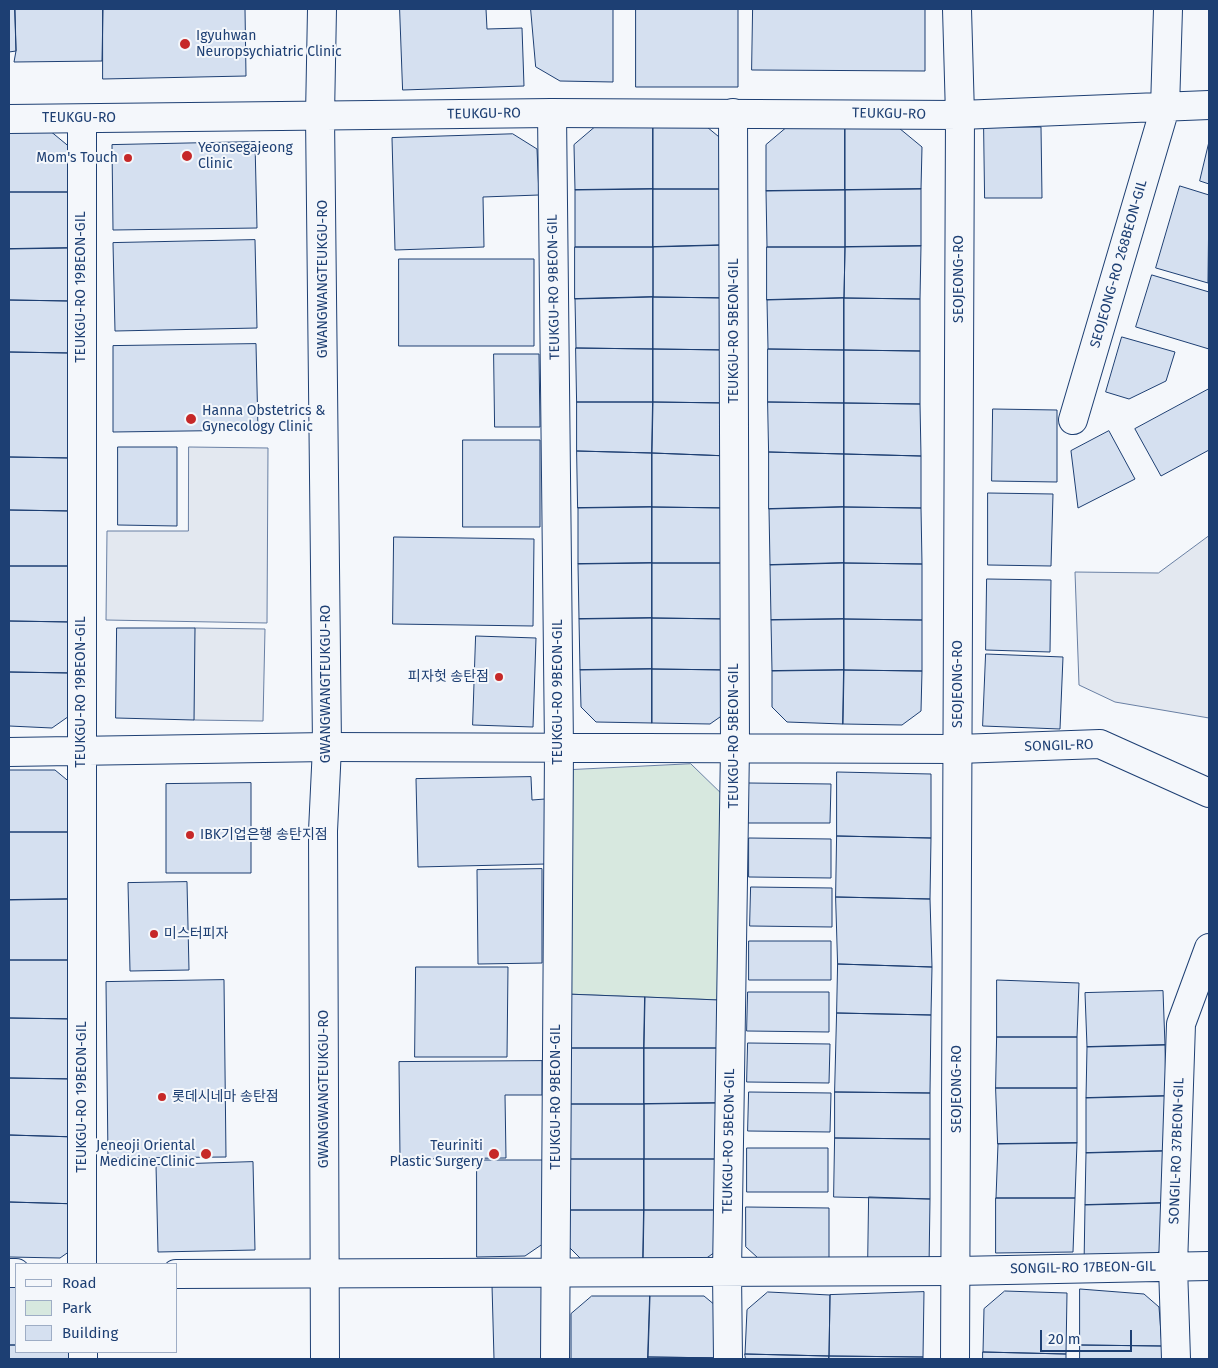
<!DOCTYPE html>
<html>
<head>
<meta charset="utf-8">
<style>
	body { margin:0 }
	#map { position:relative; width:1218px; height:1368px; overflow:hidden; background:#f4f7fb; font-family:"Fira Sans",sans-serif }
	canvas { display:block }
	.frame { position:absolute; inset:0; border:10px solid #1d3f73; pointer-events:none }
	.legend { position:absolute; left:15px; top:1263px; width:162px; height:90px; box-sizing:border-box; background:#f4f7fb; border:1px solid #9eadc5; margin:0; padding:6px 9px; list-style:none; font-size:15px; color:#1d3f73 }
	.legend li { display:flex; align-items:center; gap:10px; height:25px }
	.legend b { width:25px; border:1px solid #9eadc5 }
	.scale { position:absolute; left:1040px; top:1330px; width:92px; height:22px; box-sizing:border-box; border:2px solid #1d3f73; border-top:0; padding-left:6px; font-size:15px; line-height:18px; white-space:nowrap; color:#1d3f73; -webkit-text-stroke:4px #f4f7fb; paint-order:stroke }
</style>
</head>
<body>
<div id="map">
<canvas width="1218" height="1368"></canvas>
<div class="frame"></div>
<ul class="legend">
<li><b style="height:6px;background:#f4f7fb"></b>Road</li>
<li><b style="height:14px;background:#d7e8df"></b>Park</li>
<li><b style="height:14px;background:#d5e0f0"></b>Building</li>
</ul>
<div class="scale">20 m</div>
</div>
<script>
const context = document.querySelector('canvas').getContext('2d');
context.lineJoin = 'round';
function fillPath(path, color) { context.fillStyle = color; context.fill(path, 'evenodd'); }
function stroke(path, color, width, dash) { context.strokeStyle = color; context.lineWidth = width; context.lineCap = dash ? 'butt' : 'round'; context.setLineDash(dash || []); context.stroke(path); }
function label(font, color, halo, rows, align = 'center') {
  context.font = font + ' "Fira Sans","Noto Sans KR",sans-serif'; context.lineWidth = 4; context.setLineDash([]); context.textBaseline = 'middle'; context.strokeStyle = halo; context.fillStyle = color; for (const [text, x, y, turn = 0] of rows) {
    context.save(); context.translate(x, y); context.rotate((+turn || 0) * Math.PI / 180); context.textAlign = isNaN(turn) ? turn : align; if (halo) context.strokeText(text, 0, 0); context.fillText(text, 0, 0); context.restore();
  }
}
const green = new Path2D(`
	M691,764L728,800L719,1000L566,994L571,770Z`);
fillPath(green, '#d7e8df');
stroke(green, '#687fa3', 1);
const parking = new Path2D(`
	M189,447L268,448L267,623L106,620L107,531H188Z
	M1209,536V718L1115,702L1079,685L1075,572L1158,573Z
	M195,628L265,629L263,721L194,720Z`);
fillPath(parking, '#e3e8f0');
stroke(parking, '#687fa3', 1);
const building = new Path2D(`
	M9,9H15L16,51L9,52Z
	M15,9H103L102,61L14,62L16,51Z
	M103,9H245L246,76L103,79Z
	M400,9H486L487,29L522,28L524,86L403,90Z
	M531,9H613V82L560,81L536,67Z
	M636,9H738V87H636Z
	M753,9H925V71L752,70Z
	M595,127H653V189L575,190L574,145Z
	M653,127H707L730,146L729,189H653Z
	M984,127H1041L1042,198H985Z
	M786,128H845V190L766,191V145Z
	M845,128H899L922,147L921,189L845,190Z
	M9,130H49L72,149V192H9Z
	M513,134L537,149L539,195L483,197L484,247L395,250L392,138Z
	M255,142L257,228L113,230L112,145Z
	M1209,142V184L1200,181Z
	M1180,186L1209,195L1208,283L1156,268Z
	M653,189V247H575V190Z
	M653,189H729V245L653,247Z
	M921,189V246L845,247V190Z
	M845,190V247H767L766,191Z
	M9,192H72L71,248L9,249Z
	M255,240L257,328L115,331L113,243Z
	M729,245V298L653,297V247Z
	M921,246L920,299L844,298L845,247Z
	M575,247H653V297L575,299Z
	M767,247H845L844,298L767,300Z
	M71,248L70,301L9,300V249Z
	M399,259H534V346H399Z
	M1152,275L1209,292V349L1136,327Z
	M653,297V349L576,348L575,299Z
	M653,297L729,298L728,350L653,349Z
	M844,298V350L768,349L767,300Z
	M844,298L920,299V351L844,350Z
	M9,300L70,301V353L9,352Z
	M1122,337L1175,352L1166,381L1129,399L1106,392Z
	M256,344L258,430L113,432V346Z
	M576,348L653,349V402H577Z
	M653,349L728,350V403L653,402Z
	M768,349L844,350V403L768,402Z
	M844,350L920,351V404L844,403Z
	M9,352L70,353L71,458L9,457Z
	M494,354H539L540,427H495Z
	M1209,389V450L1161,476L1135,429Z
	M577,402H653L652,453L577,451Z
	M653,402L728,403L729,456L652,453Z
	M768,402L844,403V454L769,452Z
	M844,403L920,404L921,456L844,454Z
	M993,409L1057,410V482L992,481Z
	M1109,431L1135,479L1078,508L1071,451Z
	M463,440H540V527H463Z
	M118,447H177V526L118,525Z
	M577,451L652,453V507L578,508Z
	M769,452L844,454V507L769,509Z
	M652,453L729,456V508L652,507Z
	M844,454L921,456V508L844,507Z
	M9,457L71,458L72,511L9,510Z
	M988,493L1053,494L1051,566L988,565Z
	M652,507L729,508L730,563H652Z
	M652,507V563L578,564V508Z
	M844,507V563L770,565L769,509Z
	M844,507L921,508L922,564L844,563Z
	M9,510L72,511V566H9Z
	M394,537L534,539L533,626L393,624Z
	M652,563V618L579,619L578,564Z
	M652,563H730V619L652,618Z
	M844,563V619L771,620L770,565Z
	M844,563L922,564V620L844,619Z
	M9,566H72V622L9,621Z
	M987,579L1051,580L1050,652L986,650Z
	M652,618L730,619V670L652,669Z
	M652,618V669L580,670L579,619Z
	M844,619V670L772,671L771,620Z
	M844,619L922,620V671L844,670Z
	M9,621L72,622V673L9,672Z
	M117,628H195L194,720L116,718Z
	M476,636L536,638L533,727L473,725Z
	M986,654L1063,657L1060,729L983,726Z
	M652,669L730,670V710L710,724L652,723Z
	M652,669V723L596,722L581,707L580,670Z
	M844,670L843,724L787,722L772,707V671Z
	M844,670L922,671L921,711L902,725L843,724Z
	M9,672L72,673V714L52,728L9,726Z
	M9,770H55L78,789V832H9Z
	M837,772L931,774V838L837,836Z
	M531,777L532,800L545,799L546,864L418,867L416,779Z
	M251,783V873H166V784Z
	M749,783L831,784L830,823H748Z
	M9,832H78L77,899L9,900Z
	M837,836L931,838L930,899L836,897Z
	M749,838L831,839V878L749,877Z
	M542,869V963L478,964L477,870Z
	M187,882L189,970L130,971L128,883Z
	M751,887L832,888V927L750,926Z
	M836,897L930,899L932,967L838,964Z
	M77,899L76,960H9V900Z
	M749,941H831V980H749Z
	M9,960H76L77,1019L9,1018Z
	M838,964L932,967L931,1015L837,1013Z
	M416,967H508L507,1057H415Z
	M224,980L226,1157L108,1158L106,982Z
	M997,980L1079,983L1077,1037H997Z
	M1163,991L1165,1045L1087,1047L1085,993Z
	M748,992H829V1032L747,1031Z
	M566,994L645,997L644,1048H566Z
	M645,997L719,1000L718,1048H644Z
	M837,1013L931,1015L930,1093L835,1092Z
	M9,1018L77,1019L76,1079L9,1078Z
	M997,1037H1077V1088H996Z
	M748,1043L830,1044L829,1083L747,1082Z
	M1165,1045L1166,1096L1086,1098L1087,1047Z
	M566,1048H644V1104H567Z
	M644,1048H718L719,1103L644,1104Z
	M542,1061V1095H505L506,1158L400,1159L399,1062Z
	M9,1078L76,1079L77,1137L9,1135Z
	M996,1088H1077V1143L998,1144Z
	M749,1092L831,1093L830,1132L748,1131Z
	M835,1092L930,1093V1139L835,1138Z
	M1166,1096V1151L1086,1153V1098Z
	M719,1103V1159H644V1104Z
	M567,1104H644V1159H567Z
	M9,1135L77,1137L80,1204L9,1202Z
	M835,1138L930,1139V1199L834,1197Z
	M1077,1143L1075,1198H996L998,1144Z
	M747,1148H828V1192H747Z
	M1166,1151L1163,1203L1085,1205L1086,1153Z
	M567,1159H644V1210H569Z
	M644,1159H719L718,1210H644Z
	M477,1160H546L547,1241L525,1256L477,1257Z
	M253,1162L255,1250L158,1252L156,1165Z
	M869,1197L930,1199L929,1267H868Z
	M996,1198H1075L1073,1252L996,1253Z
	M9,1202L80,1204V1244L60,1258L9,1257Z
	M1163,1203L1164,1248L1139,1266H1084L1085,1205Z
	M746,1207L829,1208V1258H758L746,1247Z
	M569,1210H644L643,1264L584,1262L569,1247Z
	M644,1210H718V1250L698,1264H643Z
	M550,1283L551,1359H494L492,1285Z
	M9,1284H16V1345H9Z
	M1080,1289L1144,1294L1159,1307L1162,1346L1080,1345Z
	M1005,1291L1067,1293L1066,1354L983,1352L984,1309Z
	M768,1292L830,1295L829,1356L745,1354L747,1310Z
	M924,1292L923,1357L829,1356L830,1295Z
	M592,1296H650L648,1359H571V1314Z
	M650,1296H704L727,1315V1358L648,1357Z
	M9,1345H16V1352H79V1359H9Z
	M1080,1345L1162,1346L1163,1359H1080Z
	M983,1352L1066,1354V1359H983Z
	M745,1354L829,1356V1359H746Z
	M829,1356L923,1357V1359H829Z
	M648,1357L727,1358V1359H648Z`);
fillPath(building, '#d5e0f0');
stroke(building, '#1d3f73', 1);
const street = new Path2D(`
	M552,113L559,748L555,1359
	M960,115L1209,105
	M82,119V1264
	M1073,420L1165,108L1168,9
	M9,752L327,747L958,749L1100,744L1209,793
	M9,1273H16
	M176,1274L956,1271L1209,1266
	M83,1352V1359
	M728,1359L727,1273L735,747L733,113
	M1176,1359L1173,1266L1181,1024L1209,948`);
const secondary = new Path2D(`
	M322,9L320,116L327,747L323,831L325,1359
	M9,119L552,113L960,115
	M955,1359L960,115L957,9`);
stroke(street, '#1d3f73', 30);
stroke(secondary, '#1d3f73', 30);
stroke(street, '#f4f7fb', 28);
stroke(secondary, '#f4f7fb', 28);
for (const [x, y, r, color] of [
	[185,44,6,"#c62828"],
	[187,156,6,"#c62828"],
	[128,158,5,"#c62828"],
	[191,419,6,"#c62828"],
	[499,677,5,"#c62828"],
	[190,835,5,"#c62828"],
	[154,934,5,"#c62828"],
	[162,1097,5,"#c62828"],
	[206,1154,6,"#c62828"],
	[494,1154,6,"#c62828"]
]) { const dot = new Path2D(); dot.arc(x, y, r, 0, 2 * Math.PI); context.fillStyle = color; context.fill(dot); stroke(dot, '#f4f7fb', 2); }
label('14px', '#1d3f73', '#f4f7fb', [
	["Igyuhwan",196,36],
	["Neuropsychiatric Clinic",196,52],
	["Yeonsegajeong",198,148],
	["Clinic",198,164],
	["Mom's Touch",118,158,"right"],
	["Hanna Obstetrics &",202,411],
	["Gynecology Clinic",202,427],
	["피자헛 송탄점",489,677,"right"],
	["IBK기업은행 송탄지점",200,835],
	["미스터피자",164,934],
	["롯데시네마 송탄점",172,1097],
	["Jeneoji Oriental",195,1146,"right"],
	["Medicine Clinic",195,1162,"right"],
	["Teuriniti",483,1146,"right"],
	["Plastic Surgery",483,1162,"right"]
], 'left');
label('14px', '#1d3f73', '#f4f7fb', [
	["TEUKGU-RO",484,114,-1],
	["TEUKGU-RO",889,114,1],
	["TEUKGU-RO",79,118],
	["SEOJEONG-RO 268BEON-GIL",1119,264,-74],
	["GWANGWANGTEUKGU-RO",323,279,-90],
	["SEOJEONG-RO",959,279,-90],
	["TEUKGU-RO 19BEON-GIL",81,287,-90],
	["TEUKGU-RO 9BEON-GIL",554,287,-91],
	["TEUKGU-RO 5BEON-GIL",734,331,-90],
	["GWANGWANGTEUKGU-RO",326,684,-90],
	["SEOJEONG-RO",958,684,-90],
	["TEUKGU-RO 19BEON-GIL",81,692,-90],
	["TEUKGU-RO 9BEON-GIL",558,692,-90],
	["TEUKGU-RO 5BEON-GIL",734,736,-90],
	["SONGIL-RO",1059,746,-2],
	["GWANGWANGTEUKGU-RO",324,1089,-90],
	["SEOJEONG-RO",957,1089,-90],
	["TEUKGU-RO 19BEON-GIL",82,1097,-90],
	["TEUKGU-RO 9BEON-GIL",556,1097,-90],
	["TEUKGU-RO 5BEON-GIL",729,1141,-89],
	["SONGIL-RO 37BEON-GIL",1177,1151,-88],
	["SONGIL-RO 17BEON-GIL",1083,1268,-1]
]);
</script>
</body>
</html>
